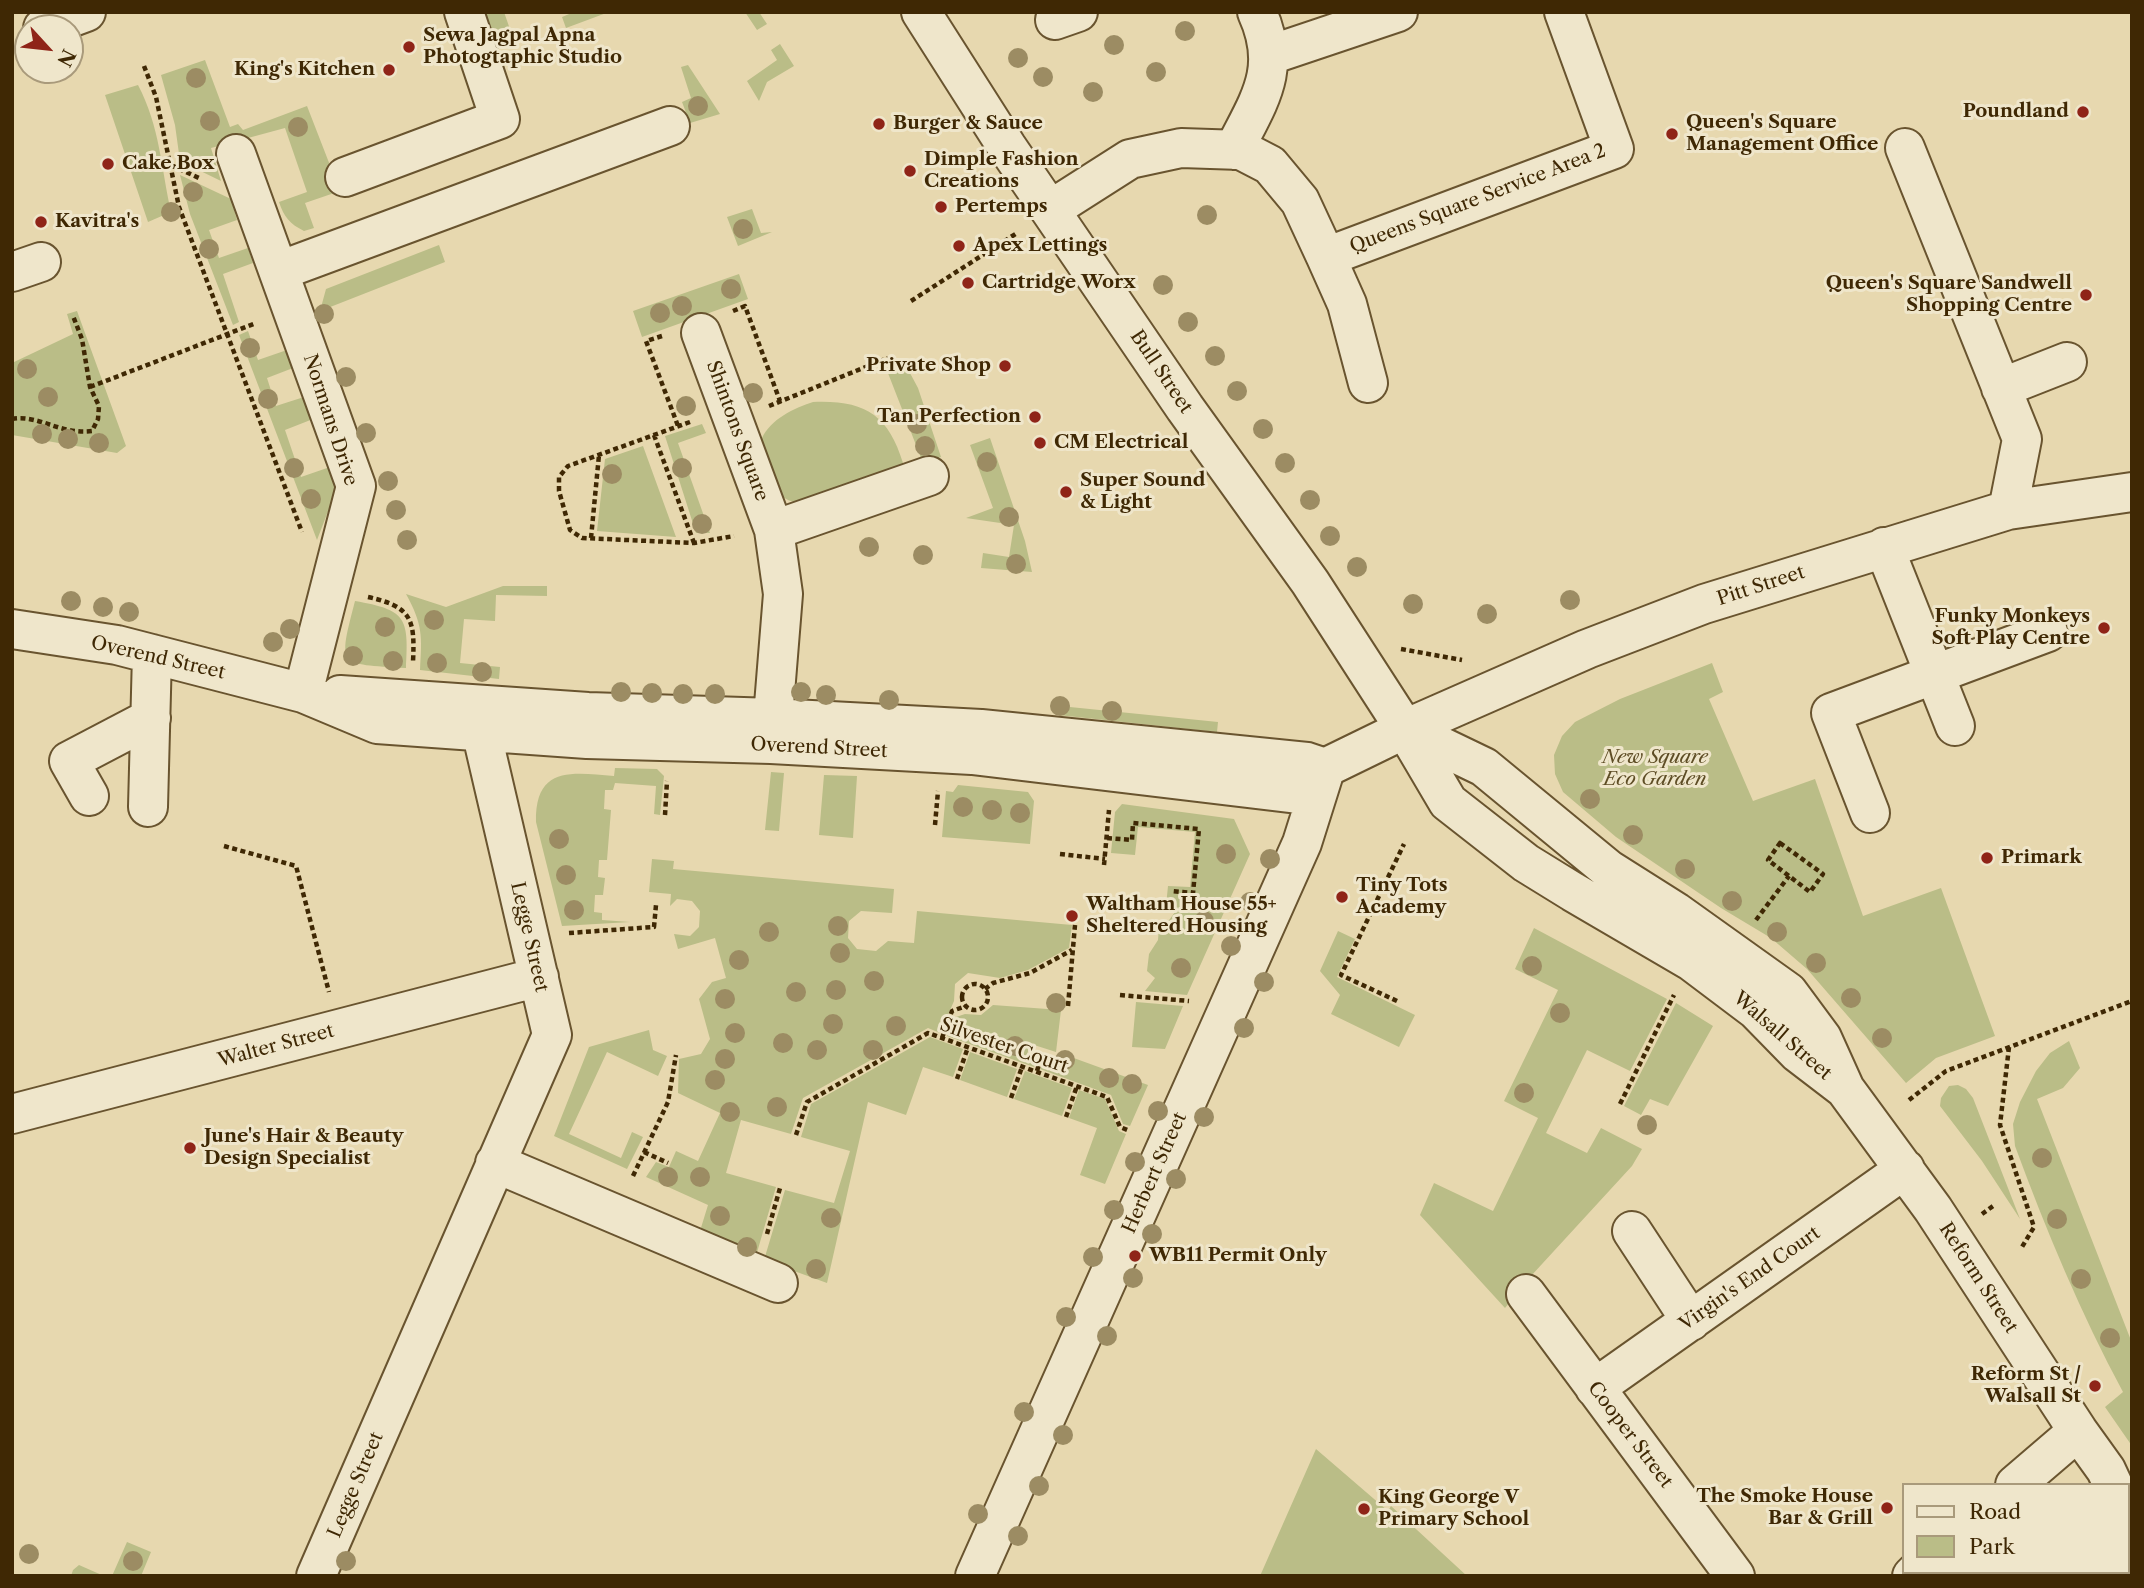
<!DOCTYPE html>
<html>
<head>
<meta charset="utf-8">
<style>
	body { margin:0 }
	#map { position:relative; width:2144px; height:1588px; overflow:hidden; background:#e7d8af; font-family:"Libre Caslon Text",serif }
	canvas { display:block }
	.frame { position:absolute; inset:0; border:14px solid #3f2804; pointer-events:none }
	.legend { position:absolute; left:1902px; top:1483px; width:228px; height:91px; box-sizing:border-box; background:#efe6cb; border:2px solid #a99a7b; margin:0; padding:9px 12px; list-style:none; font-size:21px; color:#3f2804 }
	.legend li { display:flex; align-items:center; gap:14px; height:35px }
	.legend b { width:35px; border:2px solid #a99a7b }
	.north { position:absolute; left:14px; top:14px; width:70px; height:70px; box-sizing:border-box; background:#efe6cb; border:2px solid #a99a7b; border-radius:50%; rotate:117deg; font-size:19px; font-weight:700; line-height:28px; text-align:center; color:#3f2804 }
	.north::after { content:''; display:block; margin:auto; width:24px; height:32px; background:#8f2418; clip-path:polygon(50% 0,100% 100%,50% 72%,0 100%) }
</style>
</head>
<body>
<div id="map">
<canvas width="2144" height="1588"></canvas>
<div class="frame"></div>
<ul class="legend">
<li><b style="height:9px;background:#efe6cb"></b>Road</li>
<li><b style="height:19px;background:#babd87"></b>Park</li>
</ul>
<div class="north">N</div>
</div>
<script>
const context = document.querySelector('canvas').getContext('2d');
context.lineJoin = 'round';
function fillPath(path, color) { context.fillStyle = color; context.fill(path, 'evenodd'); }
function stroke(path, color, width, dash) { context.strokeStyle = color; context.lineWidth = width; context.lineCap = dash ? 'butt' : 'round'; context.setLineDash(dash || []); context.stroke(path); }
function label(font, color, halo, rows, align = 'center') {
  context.font = font + ' "Libre Caslon Text",serif'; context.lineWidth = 6; context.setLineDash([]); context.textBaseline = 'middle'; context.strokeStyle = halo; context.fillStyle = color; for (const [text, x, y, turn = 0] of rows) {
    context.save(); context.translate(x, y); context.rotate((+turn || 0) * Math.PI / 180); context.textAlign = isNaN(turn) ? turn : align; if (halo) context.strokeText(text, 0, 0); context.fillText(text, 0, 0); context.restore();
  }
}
fillPath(new Path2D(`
	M475,12H504L512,35L487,45Z
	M574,12H609L566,28L562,17Z
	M745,12H759L767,24L757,30Z
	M780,44L794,66L767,82L759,101L747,81L777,60L771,50Z
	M205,60L230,127L238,124L243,130L307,106L340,191L305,203L314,228L304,231C290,224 284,217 279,202L307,192L285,128L211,148L221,181L180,161L175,125L161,75Z
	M688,65L720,114L690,123L682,102L691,98L681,67Z
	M138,85C160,127 161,167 171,212L148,222L105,95Z
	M180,175L231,199L237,220L209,230L219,258L248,248L253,263L223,274L239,322L233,325L190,214Z
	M752,209L761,233L772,232L738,246L727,217Z
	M439,245L445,262L320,311L326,289Z
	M739,274L748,299L642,337L633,311Z
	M77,311L126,446L117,453L12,435V363L73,334L67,314Z
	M248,331L258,360L287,350L293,368L267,378L276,406L304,397L313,419L285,430L301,477L330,467L337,488L317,540L239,335Z
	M903,360L918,388L941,457L923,463L886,368Z
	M813,402C864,400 888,414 903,463L898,470C880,477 817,504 802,503C793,503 783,499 778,492C769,483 756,450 762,438C771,419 794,408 813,402Z
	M702,424L706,433L678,443L710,533H696L665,436Z
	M990,438L1025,541L1032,572L981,568L983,553L1009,557L1014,525L966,518L993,508L970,445Z
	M643,446L676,537L597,531L605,459Z
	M503,586H547V596L496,595L495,621L464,619L460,663L500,667L499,679L420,670C422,636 423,625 406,594L446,607Z
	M355,601C406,610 409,617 406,668C337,664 338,667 355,601Z
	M1712,663L1723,692L1709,699L1753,801L1815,779L1863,916L1941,888L1995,1036L1936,1058L1906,1083L1807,969L1771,938L1721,908L1616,837L1563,792L1555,774L1554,755L1562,736L1575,722L1620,699Z
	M1060,706L1218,722L1217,732L1058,715Z
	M615,768L657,769L664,776L660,815L654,814L656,786L615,783L613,790H605L604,809L611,810L607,860H599L598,877L605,878L603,895H595L594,912L602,913V920L630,922L562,926L536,822C535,765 573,773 614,776Z
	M771,772L784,773L779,831L765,830Z
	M824,775L857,776L853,838L819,835Z
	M958,785L1028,792L1034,801L1030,844L942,837L946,791L953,792Z
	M1122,804L1234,819L1250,854L1187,995L1145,991L1155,978L1147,971L1149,954L1158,940L1159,927H1164L1175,912L1166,906L1168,886L1190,887L1195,832L1138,827L1135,855L1111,853L1115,812Z
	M652,859L674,861L673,869L894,889L892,913L861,911L849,921L848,938L857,949L876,951L888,941L914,943L917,911L1072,925L1069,948L1028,970L1000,978L968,973L955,984L954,1001L940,1033L928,1028L803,1098L791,1134L741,1120L726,1173L776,1187L756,1256L700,1231L708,1205L646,1177L656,1162L669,1167L676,1151L698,1161L720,1113L678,1093L679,1059L701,1054L710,1039L699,999L712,982L726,978L715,938L678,949L674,934L690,936L699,927L700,911L692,901L677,899L670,906L671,894L649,892Z
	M1534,928L1667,999L1630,1071L1587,1050L1546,1133L1587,1153L1601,1128L1642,1149L1632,1166L1531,1276L1505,1308L1420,1215L1434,1183L1493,1211L1538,1118L1504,1101L1558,990L1515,969Z
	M1338,931L1355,939L1337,977L1415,1015L1399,1047L1331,1014L1340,995L1320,971Z
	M1136,1002L1183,1006L1165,1049L1132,1047Z
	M1676,1003L1713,1026L1668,1106L1650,1099L1641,1115L1624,1106Z
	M993,1005L1061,1010L1056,1052L1031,1044L1027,1054L1038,1058L1034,1067L947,1036L956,1017L965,1014L981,1015Z
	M649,1030L653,1050L667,1056L658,1076L607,1052L569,1134L621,1158L632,1132L643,1137L627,1169L554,1136L589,1047Z
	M930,1037L963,1049L953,1077L923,1067L906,1115L868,1102L827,1283L764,1260L785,1190L834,1203L850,1151L801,1137L811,1104Z
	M2069,1041L2080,1068L2063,1088L2037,1099L2132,1343V1446L2105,1407L2123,1392C2081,1314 2046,1230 2015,1146L2013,1124L2020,1102L2036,1071L2050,1053Z
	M970,1052L1017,1069L1007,1097L960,1080Z
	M1060,1053L1148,1085L1130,1126L1123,1124L1111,1095L1040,1069L1044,1061L1056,1064Z
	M1025,1071L1072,1088L1062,1116L1014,1099Z
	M1958,1085L1966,1089L1973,1098L2020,1219L1982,1161L1940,1106L1941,1098L1949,1086Z
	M1079,1090L1105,1099L1119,1131L1126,1134L1105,1184L1080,1175L1097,1128L1069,1118Z
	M1316,1449L1388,1511L1391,1506L1467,1576H1260Z
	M127,1542L151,1552L141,1576H112Z
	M79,1565L104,1576H71L73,1570Z`), '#babd87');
const minor = new Path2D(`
	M921,12L1007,147L1185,408L1310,582L1405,729L1448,802L1526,863L1573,892L1691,961L1756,1010L1798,1053L1845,1089
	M1055,20L1078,12
	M43,28L86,12
	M1270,55L1398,12
	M1905,148L2022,439L2008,510
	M1234,150C1259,100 1283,69 1257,12
	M236,154L356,486L303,693
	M345,177L500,119L464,12
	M1050,210L1130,159L1181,148L1241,150L1270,165L1300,201L1326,257L1347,304L1368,383
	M1326,257L1614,149L1564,12
	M279,271L670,126
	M12,272L41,262
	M701,333L774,530L783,594L771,742
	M2001,388L2067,362
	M774,530L929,476
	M1884,547L1955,726
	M12,629L117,645L303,693L377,724L587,739L771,744L972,755L1306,795L1325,768L1405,729L1587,649L1704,604L2008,510L2132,492
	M340,695L588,712L774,718L981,729L1307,762L1325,768
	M1405,729L1484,767L1608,869L1676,912L1788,992L1822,1038L1845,1089L1933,1209L2078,1431L2106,1470L2113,1485
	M89,796L69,761L151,718
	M148,807L152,654
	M1870,813L1831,713L2048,632
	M12,1114L539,977
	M495,1163L778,1283
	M1632,1231L1691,1321
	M1526,1294L1735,1576
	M1595,1388L1905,1169
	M2015,1485L2078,1431
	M2128,1518L2132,1525
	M316,1576L552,1035L476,709
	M975,1576L1302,843L1325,770
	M1912,1576L1916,1572`);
stroke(minor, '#69542f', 42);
stroke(new Path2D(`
	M144,66L156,97L179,207L302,532
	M171,165L201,179
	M911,301L1017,233
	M733,311L745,306L780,401
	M662,336L646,341L678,426
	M90,387L256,323
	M769,406L888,358
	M12,419C38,414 60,435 92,431L98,419L99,406L90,387L82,339L73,316
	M690,422L568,466L559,477V491L570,530L582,538L694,543L734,536
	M654,435L694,543
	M591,538L599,455
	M368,597C412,607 415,619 413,662
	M1401,649L1462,660
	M665,815L667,781
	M935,825L938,791
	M1107,838L1132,840L1133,823L1199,829L1193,893L1171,891
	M1780,843L1823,874L1810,892L1768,860Z
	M224,846L296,866L329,992
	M1060,854L1105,859
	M1104,865L1109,810
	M1756,920L1789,876
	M569,933L654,927L656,905
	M962 997a13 13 0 1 1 26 0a13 13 0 1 1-26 0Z
	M985,989L993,983L1030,973L1072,950
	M1120,995L1189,1001
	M1397,1001L1341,975L1404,844
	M1068,1006L1075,925
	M942,1038L952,1011L966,1006
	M2009,1047L2000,1125L2034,1227L2022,1247
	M1037,1071L1040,1061
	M957,1079L968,1047
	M1011,1098L1022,1067
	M1909,1100L1946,1071L2132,1001
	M1620,1104L1674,995
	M1066,1117L1077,1086
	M796,1135L807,1102L928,1033L1107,1097L1120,1127L1130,1131
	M644,1152L668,1163
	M633,1176L668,1102L676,1055
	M1982,1214L1993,1206
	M767,1234L780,1188
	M2121,1572L2123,1576`), '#3f2804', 4.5, [5, 3.5]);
stroke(minor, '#efe6cb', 38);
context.fillStyle = '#9c8c63';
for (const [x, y] of [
	[1185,31],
	[1114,45],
	[1018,58],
	[1156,72],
	[1043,77],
	[196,78],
	[1093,92],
	[698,106],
	[210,121],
	[298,127],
	[193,192],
	[171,212],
	[1207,215],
	[743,229],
	[209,249],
	[1163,285],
	[731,289],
	[682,306],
	[660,313],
	[324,314],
	[1188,322],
	[250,348],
	[1215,356],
	[27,369],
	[346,377],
	[1237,391],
	[753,393],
	[48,397],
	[268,399],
	[686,406],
	[917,424],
	[1263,429],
	[366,433],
	[42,434],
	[68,439],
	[99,443],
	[925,446],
	[987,462],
	[1285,463],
	[294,468],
	[682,468],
	[612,474],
	[388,481],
	[311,499],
	[1310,500],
	[396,510],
	[1009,517],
	[702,524],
	[1330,536],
	[407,540],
	[869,547],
	[923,555],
	[1016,564],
	[1357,567],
	[1570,600],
	[71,601],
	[1413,604],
	[103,607],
	[129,612],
	[1487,614],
	[434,620],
	[385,627],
	[290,629],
	[273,642],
	[353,656],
	[393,661],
	[437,663],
	[482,672],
	[621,692],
	[801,692],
	[652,693],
	[683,694],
	[715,694],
	[826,695],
	[889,700],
	[1060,706],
	[1112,711],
	[1590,799],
	[963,807],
	[992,810],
	[1020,813],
	[1633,835],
	[559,839],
	[1226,854],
	[1270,859],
	[1685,869],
	[566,875],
	[1732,901],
	[1250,902],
	[574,910],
	[1204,921],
	[838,926],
	[769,932],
	[1777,932],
	[1231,946],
	[840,953],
	[739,960],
	[1816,963],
	[1532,966],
	[1181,968],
	[874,981],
	[1264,982],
	[836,990],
	[796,992],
	[1851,998],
	[725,999],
	[1056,1003],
	[1560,1013],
	[833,1024],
	[896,1026],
	[1244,1028],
	[735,1033],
	[1882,1038],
	[783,1043],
	[1015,1046],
	[817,1050],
	[873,1050],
	[725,1059],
	[1065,1060],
	[1109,1078],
	[715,1080],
	[1132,1084],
	[1524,1093],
	[777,1107],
	[1158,1111],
	[730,1112],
	[1204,1117],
	[1647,1125],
	[2042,1158],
	[1135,1162],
	[668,1177],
	[700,1177],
	[1176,1179],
	[1114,1210],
	[720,1216],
	[831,1218],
	[2057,1219],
	[1152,1234],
	[747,1247],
	[1093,1257],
	[816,1269],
	[1133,1278],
	[2081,1279],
	[1066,1317],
	[1107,1336],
	[2110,1338],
	[1024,1412],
	[1063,1435],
	[1039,1486],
	[978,1514],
	[1018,1536],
	[29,1554],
	[133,1561],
	[346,1561]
]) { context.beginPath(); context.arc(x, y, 10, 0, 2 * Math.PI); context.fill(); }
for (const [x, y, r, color] of [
	[409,47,7,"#8f2418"],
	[389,70,7,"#8f2418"],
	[2083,112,7,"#8f2418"],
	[879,124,7,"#8f2418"],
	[1672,134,7,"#8f2418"],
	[108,164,7,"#8f2418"],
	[910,171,7,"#8f2418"],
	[941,207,7,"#8f2418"],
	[41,222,7,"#8f2418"],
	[959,246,7,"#8f2418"],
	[968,283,7,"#8f2418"],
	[2086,295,7,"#8f2418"],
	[1005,366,7,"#8f2418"],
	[1035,417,7,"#8f2418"],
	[1040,443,7,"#8f2418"],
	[1066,492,7,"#8f2418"],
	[2104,628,7,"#8f2418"],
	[1987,858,7,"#8f2418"],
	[1342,897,7,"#8f2418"],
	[1072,916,7,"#8f2418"],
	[190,1148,7,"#8f2418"],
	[1135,1256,7,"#8f2418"],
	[2095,1386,7,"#8f2418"],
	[1887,1508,7,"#8f2418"],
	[1364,1509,7,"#8f2418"]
]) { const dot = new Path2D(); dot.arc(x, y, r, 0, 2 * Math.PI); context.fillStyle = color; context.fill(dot); stroke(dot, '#efe6cb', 2.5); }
label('bold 19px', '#3f2804', '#efe6cb', [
	["Sewa Jagpal Apna",423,36],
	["Photogtaphic Studio",423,58],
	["King's Kitchen",375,70,"right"],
	["Poundland",2069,112,"right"],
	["Queen's Square",1686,123],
	["Management Office",1686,145],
	["Burger & Sauce",893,124],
	["Dimple Fashion",924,160],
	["Creations",924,182],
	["Cake Box",122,164],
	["Pertemps",955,207],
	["Kavitra's",55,222],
	["Apex Lettings",973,246],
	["Cartridge Worx",982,283],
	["Queen's Square Sandwell",2072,284,"right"],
	["Shopping Centre",2072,306,"right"],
	["Private Shop",991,366,"right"],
	["Tan Perfection",1021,417,"right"],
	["CM Electrical",1054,443],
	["Super Sound",1080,481],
	["& Light",1080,503],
	["Funky Monkeys",2090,617,"right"],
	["Soft Play Centre",2090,639,"right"],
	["Primark",2001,858],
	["Tiny Tots",1356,886],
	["Academy",1356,908],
	["Waltham House 55+",1086,905],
	["Sheltered Housing",1086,927],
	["June's Hair & Beauty",204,1137],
	["Design Specialist",204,1159],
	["WB11 Permit Only",1149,1256],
	["Reform St /",2081,1375,"right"],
	["Walsall St",2081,1397,"right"],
	["The Smoke House",1873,1497,"right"],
	["Bar & Grill",1873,1519,"right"],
	["King George V",1378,1498],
	["Primary School",1378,1520]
], 'left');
label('19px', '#3f2804', '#efe6cb', [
	["Queens Square Service Area 2",1478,199,-21],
	["Bull Street",1161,372,56],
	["Normans Drive",330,420,72],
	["Shintons Square",737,431,70],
	["Pitt Street",1761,586,-18],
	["Overend Street",158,658,13],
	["Overend Street",819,748,3],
	["Legge Street",529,937,77],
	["Walsall Street",1782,1036,41],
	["Walter Street",276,1046,-15],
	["Silvester Court",1004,1046,19],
	["Herbert Street",1155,1173,-66],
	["Reform Street",1978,1278,57],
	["Virgin's End Court",1750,1279,-35],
	["Cooper Street",1630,1435,53],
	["Legge Street",356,1485,-67]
]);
label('italic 19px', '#5e4d25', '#efe6cb', [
	["New Square",1655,758],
	["Eco Garden",1655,780]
]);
</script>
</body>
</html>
